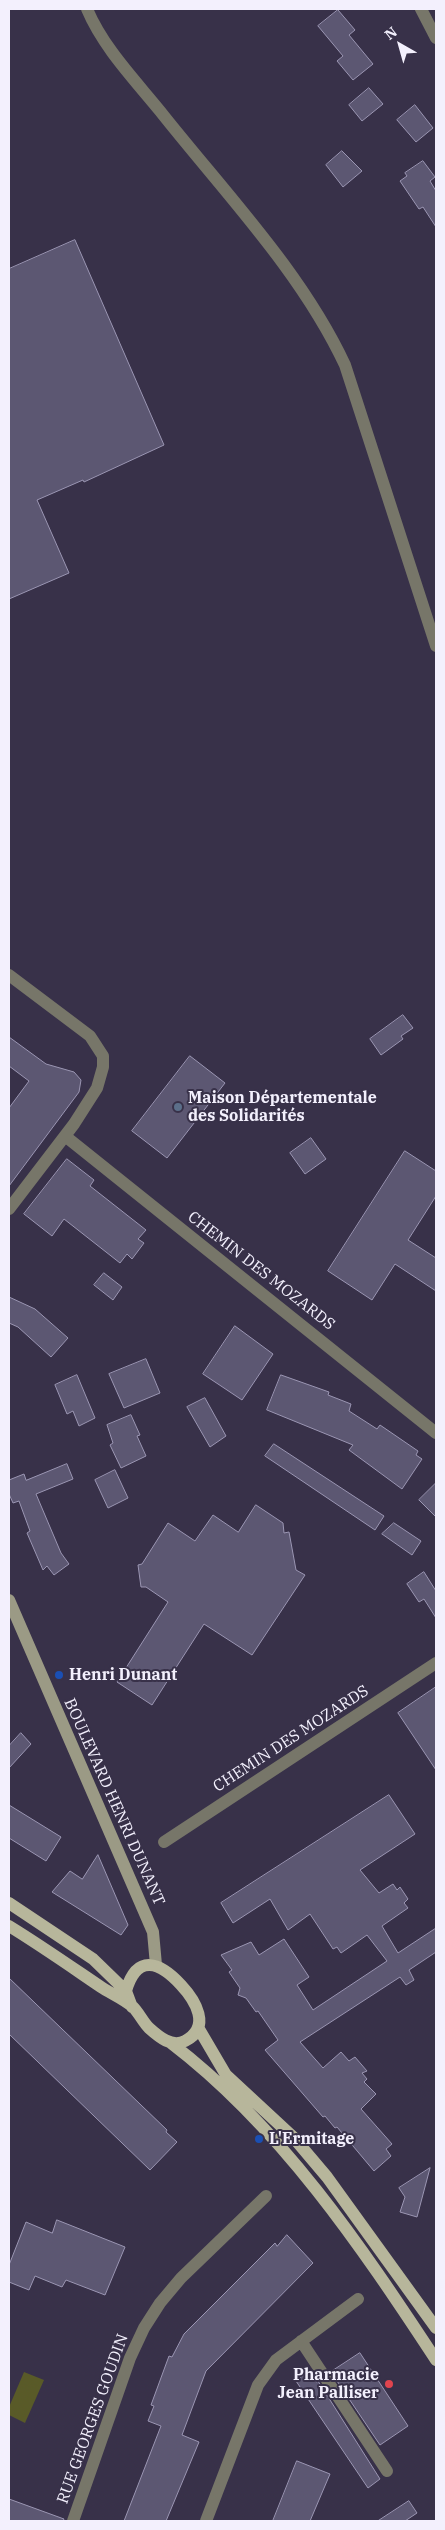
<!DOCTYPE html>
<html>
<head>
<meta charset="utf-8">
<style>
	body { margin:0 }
	#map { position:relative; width:445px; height:2530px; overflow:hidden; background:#383149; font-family:"IBM Plex Serif",serif }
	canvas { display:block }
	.frame { position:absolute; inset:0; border:10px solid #f3f0fd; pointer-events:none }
	.north { position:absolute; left:375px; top:20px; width:50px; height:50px; -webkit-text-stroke:4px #383149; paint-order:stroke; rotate:322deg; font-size:14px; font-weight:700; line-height:20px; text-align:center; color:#f3f0fd }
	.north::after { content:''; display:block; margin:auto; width:18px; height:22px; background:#f3f0fd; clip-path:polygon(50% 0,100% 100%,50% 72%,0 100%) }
</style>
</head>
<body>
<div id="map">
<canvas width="445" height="2530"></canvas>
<div class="frame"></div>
<div class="north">N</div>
</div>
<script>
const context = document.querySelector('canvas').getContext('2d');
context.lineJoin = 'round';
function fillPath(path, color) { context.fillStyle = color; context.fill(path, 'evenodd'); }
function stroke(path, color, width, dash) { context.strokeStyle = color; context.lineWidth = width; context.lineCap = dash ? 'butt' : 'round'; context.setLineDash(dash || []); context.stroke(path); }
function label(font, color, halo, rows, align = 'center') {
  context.font = font + ' "IBM Plex Serif",serif'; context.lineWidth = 4; context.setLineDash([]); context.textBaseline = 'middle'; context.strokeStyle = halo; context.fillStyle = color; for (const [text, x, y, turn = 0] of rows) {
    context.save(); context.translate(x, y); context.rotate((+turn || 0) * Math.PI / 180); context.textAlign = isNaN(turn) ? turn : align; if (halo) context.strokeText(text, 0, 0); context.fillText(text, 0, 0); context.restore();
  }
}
fillPath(new Path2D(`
	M24,2372L44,2380L25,2423L9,2415V2407Z`), '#595a28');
const building = new Path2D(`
	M338,10L355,30L349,35L373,64L353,80L337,61L343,56L318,26Z
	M369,88L383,104L362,121L349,105Z
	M415,105L433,128L416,142L397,120Z
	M342,151L362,171L343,187L326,165Z
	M423,161L435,177L430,181L436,191V227L423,207L419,209L400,181L407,176L405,173Z
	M75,240L164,445L84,482L83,480L37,500L69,573L9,599V269Z
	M403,1015L413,1028L401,1036L403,1039L381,1055L370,1039Z
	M9,1037L46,1064L74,1072L81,1080L79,1092L9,1186V1108L29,1081L9,1066Z
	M190,1056L225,1083L167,1158L132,1131Z
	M311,1138L326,1159L305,1174L290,1153Z
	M405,1151L436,1171V1196L408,1240L436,1258V1291L395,1264L372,1300L328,1271Z
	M67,1159L94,1180L90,1186L146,1230L138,1239L144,1243L132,1259L127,1254L120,1263L64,1219L52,1236L24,1214Z
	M104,1273L122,1287L113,1300L94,1285Z
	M9,1297L35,1309L68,1338L51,1357L18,1327L9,1323Z
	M235,1326L273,1354L242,1400L203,1374Z
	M146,1359L160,1393L124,1408L109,1374Z
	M77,1375L95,1418L79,1426L73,1411L67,1414L55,1385Z
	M281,1375L329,1392L328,1395L351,1404L349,1411L377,1429L380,1425L418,1451L416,1455L422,1459L402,1489L349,1450L353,1445L267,1410Z
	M205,1398L226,1436L210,1447L187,1407Z
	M131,1415L140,1435L137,1436L146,1456L121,1468L110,1445L113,1443L107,1425Z
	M274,1444L384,1516L375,1530L265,1456Z
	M67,1464L73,1479L36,1494L61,1553L69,1564L54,1575L47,1566L43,1570L27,1533L30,1531L19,1501L13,1503L9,1494V1480L24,1474L26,1480Z
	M115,1470L128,1498L108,1508L95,1480Z
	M436,1483V1517L419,1500Z
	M256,1505L283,1523L284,1533L289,1532L296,1570L305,1575L252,1655L204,1624L152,1705L117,1682L168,1602L146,1587H141L138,1565L142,1564L168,1523L195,1541L213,1515L238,1532Z
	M394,1523L421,1541L412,1555L382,1534Z
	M424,1572L436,1591V1618L424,1599L419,1602L407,1584Z
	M436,1687V1770L398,1713Z
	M21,1733L31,1744L9,1768V1746Z
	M389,1795L415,1834L360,1870L379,1893L393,1884L397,1890L400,1887L408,1899L404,1903L408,1908L382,1926L398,1953L436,1928V1952L409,1970L414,1980L406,1985L400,1977L300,2042L323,2068L341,2052L349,2061L355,2057L367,2071L362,2073L367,2079L364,2082L376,2094L361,2109L392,2144L386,2149L391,2156L374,2171L337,2127L335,2128L325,2116L323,2117L265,2050L278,2040L258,2011L256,2012L246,1998L238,1995L240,1988L229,1972L232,1970L221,1955L251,1942L259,1955L284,1939L309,1977L297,1985L313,2010L387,1961L367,1935L341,1953L337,1947L333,1949L310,1914L288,1930L270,1899L233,1923L221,1903Z
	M9,1805L61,1837L46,1861L9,1838Z
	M98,1855L128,1925L121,1935L52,1892L70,1871L82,1879Z
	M9,1978L167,2130L166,2132L177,2142L150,2170L9,2034Z
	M430,2168L417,2217L400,2212L405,2197L399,2188Z
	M57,2220L125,2247L105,2295L66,2280L62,2287L35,2276L29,2290L9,2282V2265L26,2222L52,2233Z
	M287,2235L313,2263L206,2371L182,2435L199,2442L166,2521H124L161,2426L148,2421L154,2406L151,2405L169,2356L172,2357L184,2334L275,2243L277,2246Z
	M360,2353L408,2426L380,2445L331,2372Z
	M309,2372L316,2382L318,2381L380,2479L368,2488L296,2381Z
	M297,2461L330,2474L310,2521H273Z
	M9,2499L64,2519L63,2521H9Z
	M409,2501L417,2513L405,2521H378Z`);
fillPath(building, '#5c5772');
stroke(building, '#9b96b3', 1);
stroke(new Path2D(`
	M87,9C103,47 134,79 160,111C224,192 301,271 345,365L436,646
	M421,9L436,38
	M9,975L90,1036L103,1056V1067L97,1088L74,1124L9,1209
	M65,1136L436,1433
	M164,1842L436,1663
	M301,2341L387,2471
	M73,2521L130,2358L144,2328L160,2303L181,2278L266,2196
	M206,2521L258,2385L276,2360L358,2299`), '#777669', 12);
stroke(new Path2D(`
	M9,1600L153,1932L156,1965`), '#9b9a85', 12);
stroke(new Path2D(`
	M9,1903L93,1959L126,1991
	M9,1926C40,1945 70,1966 101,1987C110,1993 124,1999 133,2007C139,2013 143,2022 149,2028C159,2037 172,2048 185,2041C212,2027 195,2000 181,1985C160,1962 137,1953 126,1991L132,2007
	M199,2029L226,2075L294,2138L327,2177L436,2328
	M171,2043C281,2127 361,2246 436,2360`), '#b7b69b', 12);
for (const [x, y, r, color] of [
	[178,1107,5,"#5c6f8a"],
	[59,1675,5,"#1a4fb4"],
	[259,2139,5,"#1a4fb4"],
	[389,2384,5,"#e0444e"]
]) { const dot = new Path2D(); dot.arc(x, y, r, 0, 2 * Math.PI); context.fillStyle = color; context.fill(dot); stroke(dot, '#383149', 2); }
label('bold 16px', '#f3f0fd', '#383149', [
	["Maison Départementale",188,1098],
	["des Solidarités",188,1116],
	["Henri Dunant",69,1675],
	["L'Ermitage",269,2139],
	["Pharmacie",379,2375,"right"],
	["Jean Palliser",379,2393,"right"]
], 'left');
label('16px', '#f3f0fd', '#383149', [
	["CHEMIN DES MOZARDS",261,1271,38],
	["CHEMIN DES MOZARDS",291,1739,-33],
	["BOULEVARD HENRI DUNANT",114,1802,66],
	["RUE GEORGES GOUDIN",93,2419,-70]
]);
</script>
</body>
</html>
